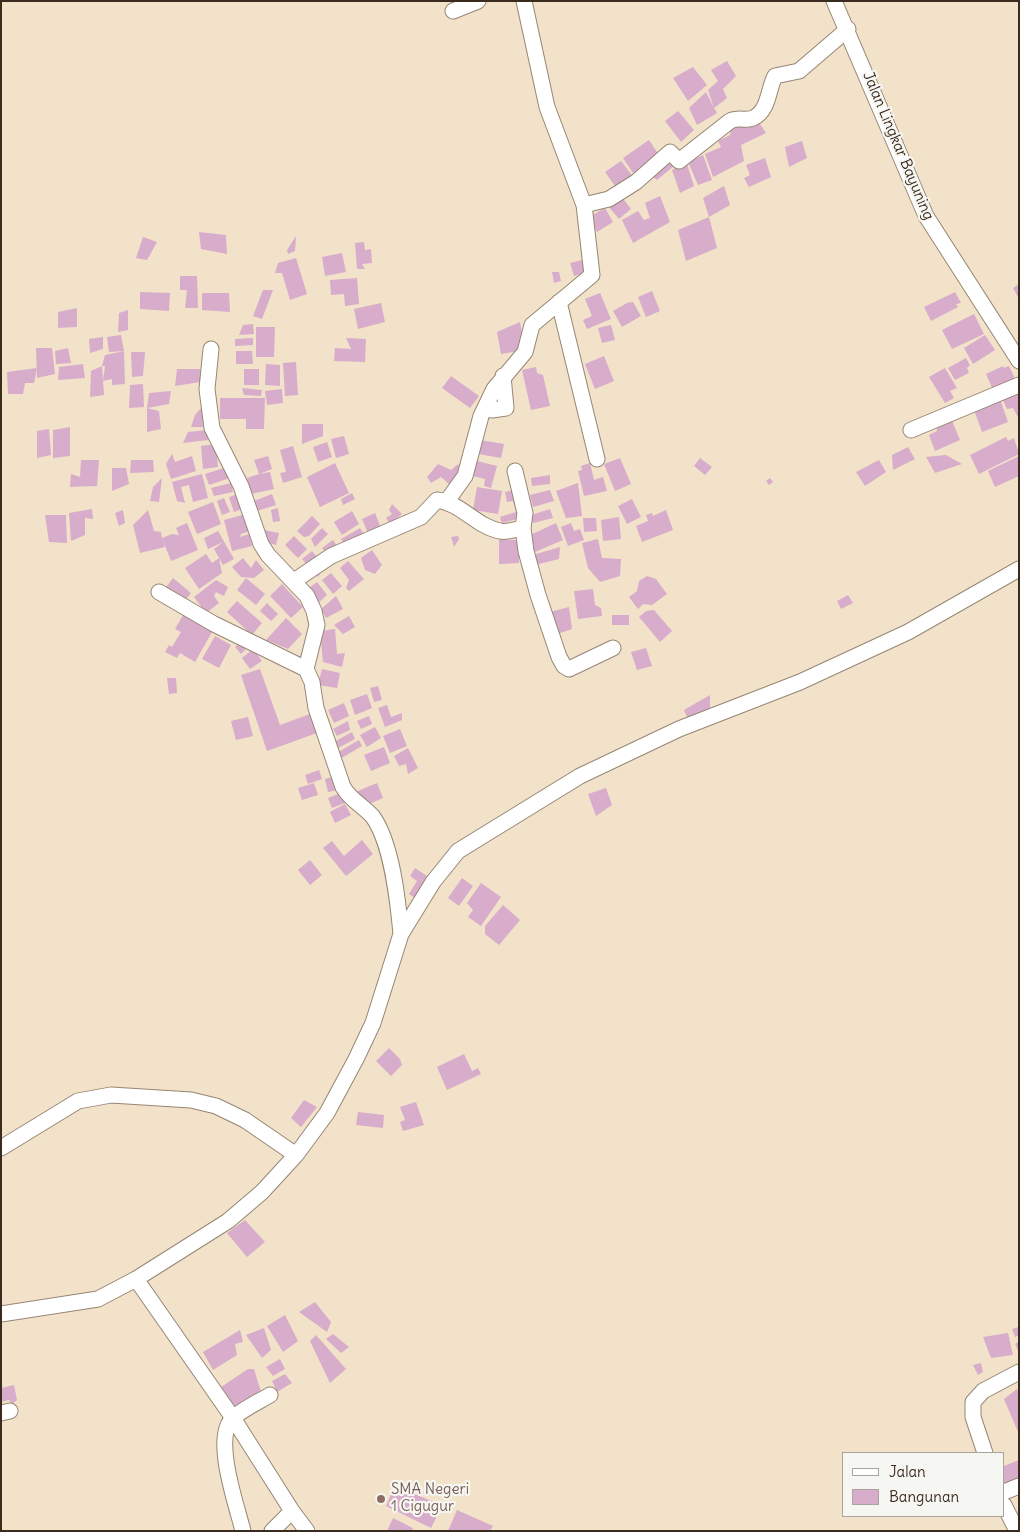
<!DOCTYPE html>
<html>
<head>
<meta charset="utf-8">
<style>
	body { margin:0 }
	#map { position:relative; width:1020px; height:1532px; overflow:hidden; background:#f2e2c9; font-family:Delius,sans-serif }
	canvas { display:block }
	.frame { position:absolute; inset:0; border:2px solid #3b2a1e; pointer-events:none }
	.legend { position:absolute; left:842px; top:1452px; width:162px; height:65px; box-sizing:border-box; background:#f6f6f2; border:1px solid #aba49d; margin:0; padding:6px 9px; list-style:none; font-size:15px; color:#3b2a1e }
	.legend li { display:flex; align-items:center; gap:10px; height:25px }
	.legend b { width:25px; border:1px solid #aba49d }
</style>
</head>
<body>
<div id="map">
<canvas width="1020" height="1532"></canvas>
<div class="frame"></div>
<ul class="legend">
<li><b style="height:6px;background:#fff"></b>Jalan</li>
<li><b style="height:14px;background:#d8accb"></b>Bangunan</li>
</ul>
</div>
<script>
const context = document.querySelector('canvas').getContext('2d');
context.lineJoin = 'round';
function fillPath(path, color) { context.fillStyle = color; context.fill(path, 'evenodd'); }
function stroke(path, color, width, dash) { context.strokeStyle = color; context.lineWidth = width; context.lineCap = dash ? 'butt' : 'round'; context.setLineDash(dash || []); context.stroke(path); }
function label(font, color, halo, rows, align = 'center') {
  context.font = font + ' Delius,sans-serif'; context.lineWidth = 4.5; context.setLineDash([]); context.textBaseline = 'middle'; context.strokeStyle = halo; context.fillStyle = color; for (const [text, x, y, turn = 0] of rows) {
    context.save(); context.translate(x, y); context.rotate((+turn || 0) * Math.PI / 180); context.textAlign = isNaN(turn) ? turn : align; if (halo) context.strokeText(text, 0, 0); context.fillText(text, 0, 0); context.restore();
  }
}
fillPath(new Path2D(`
	M727,61L736,76L723,89L727,98L714,108L717,113L697,125L689,108L706,92L714,108L708,90L718,81L711,70Z
	M693,67L707,85L688,101L673,78Z
	M678,111L694,130L681,142L665,121Z
	M758,121L766,133L741,145L744,161L713,177L705,154L721,147L718,141L730,135L732,125L743,127Z
	M649,140L659,155L633,173L623,158Z
	M802,141L807,158L789,167L785,147Z
	M703,155L712,180L698,185L688,162Z
	M667,158L674,166L657,180L653,177Z
	M765,158L771,177L749,187L744,178L750,175L746,165Z
	M621,161L634,178L618,190L605,172Z
	M686,161L694,186L680,193L672,170Z
	M724,186L730,205L709,217L703,198Z
	M621,196L631,209L619,219L608,206Z
	M660,196L670,222L633,243L622,220L638,211L644,220L650,218L645,203Z
	M605,208L613,222L597,232L589,217Z
	M709,217L717,248L686,261L678,230Z
	M199,232L226,235L227,254L201,249Z
	M296,236L295,251L288,254L287,250Z
	M143,237L157,242L147,260L136,258Z
	M364,242L365,250L371,249L372,263L362,264L365,269H357L355,243Z
	M342,253L346,272L325,276L322,257Z
	M296,258L307,294L290,300L282,273H275L278,263Z
	M586,259L589,272L574,276L570,263Z
	M552,272H559L561,281L554,283Z
	M180,276H197L198,308H185L187,290H180Z
	M357,278L359,304L345,306L344,294L331,295L330,280Z
	M1019,284V299L1013,288Z
	M263,290H273L262,319L253,316Z
	M652,291L660,311L646,317L638,297Z
	M140,292L170,293L169,311L140,309Z
	M955,292L961,303L956,304L958,307L931,321L924,307Z
	M202,293H229L230,312L202,310Z
	M600,293L611,319L587,329L583,320L592,316L585,299Z
	M633,302L641,316L622,327L613,311L627,303Z
	M381,303L385,322L358,329L354,309Z
	M77,308V327L58,328V312Z
	M128,310V330L118,332L119,313Z
	M974,314L984,334L952,349L942,330Z
	M520,322L525,350L501,354L497,332Z
	M253,324L254,334L239,335L243,325Z
	M611,325L615,340L602,343L598,328Z
	M256,327H275L274,357H256Z
	M121,335L124,351L109,352L107,337Z
	M985,335L995,350L973,364L964,348Z
	M103,337V349L90,353L89,339Z
	M253,338V345L235,346V339Z
	M346,338L366,339L365,362L334,361L335,348L351,349Z
	M36,348H52L55,374L37,378Z
	M68,348L71,363L56,364L55,351Z
	M124,351L125,384L112,385V379L103,381L105,366H102L105,355Z
	M236,351H252L253,364H236Z
	M131,352H145L143,376L132,377Z
	M604,356L614,381L595,389L585,364Z
	M966,358L970,365L967,368L969,373L955,380L948,368Z
	M296,362L298,395L285,396L283,363Z
	M83,364L85,378L58,380L59,367Z
	M266,364L280,365V386L265,385Z
	M102,366L104,395L90,397L91,371Z
	M1003,366L1004,368L1009,366L1016,381L994,392L986,374Z
	M536,367L537,373L543,375L550,406L531,410L522,370Z
	M37,368L34,383H25L23,394H8L7,372Z
	M945,368L957,388L950,391L954,398L945,403L929,377Z
	M177,369H200V382L175,386Z
	M244,369H259V385H244Z
	M451,376L479,396L470,408L442,388Z
	M143,384L144,407L129,408L130,385Z
	M242,388L262,390L261,396L244,395Z
	M282,389L283,403L267,405L265,391Z
	M1019,390V419L1013,408L1007,409L1002,398Z
	M171,391L169,404L147,408L149,393Z
	M220,398H265L264,429H246V419H220Z
	M1000,399L1008,422L982,432L974,410Z
	M202,407L203,427H191L195,415Z
	M147,408L159,411L161,429L147,432Z
	M951,418L960,440L935,451L929,435L937,431L936,424Z
	M302,424H323V436L302,444Z
	M70,427V456L53,458V430Z
	M49,429L51,455L37,458V431Z
	M207,430L208,440L183,443L188,432Z
	M344,436L349,454L336,458L331,439Z
	M1006,437L1008,441L1014,438L1019,454L979,474L970,455Z
	M480,440L504,444L501,458L478,454Z
	M327,442L332,457L318,462L313,447Z
	M216,444L218,467L203,469L201,446Z
	M293,446L302,477L283,483L280,473L286,472L280,450Z
	M908,447L915,459L893,470L892,455Z
	M172,454L175,462L192,456L196,471L171,479L166,464Z
	M946,455L962,464L935,473L926,457Z
	M268,456L272,469L259,474L270,472L274,489L251,494L247,478L259,474L254,460Z
	M1019,456V476L995,487L988,471Z
	M620,458L631,484L615,491L604,464Z
	M700,458L712,467L705,475L694,466Z
	M81,460H99L97,486L70,487L71,474L80,477Z
	M131,460H153L154,472L130,473Z
	M879,460L886,472L865,486L856,472Z
	M477,461L497,466L491,488L484,486L485,479L473,476Z
	M335,463L349,493L320,507L307,477Z
	M590,463L594,480L603,477L607,491L584,496L578,471L582,470L581,466Z
	M438,464L451,470L458,464L461,472L450,485L441,477L431,483L427,477Z
	M227,467L230,478L209,485L205,474Z
	M112,468H126L129,484L112,491Z
	M202,474L208,498L193,502L189,485L181,487L185,503L177,501L172,482Z
	M550,475V484L532,486L531,478Z
	M162,478L159,502L150,501L153,487Z
	M770,478L773,482L769,485L766,481Z
	M231,483L233,492L214,496L211,488Z
	M578,483L582,516L566,518L556,491Z
	M477,487L502,491L498,514L473,510Z
	M514,490L521,518L502,523L500,517L516,512L513,501L507,502L505,492Z
	M550,490L554,501L533,507L530,495Z
	M352,493L355,499L343,505L341,499Z
	M238,494L242,509L234,512L229,497Z
	M272,494L276,505L257,511L254,501Z
	M224,498L230,512L222,515L217,501Z
	M632,499L641,517L627,524L618,506Z
	M213,502L221,524L197,534L188,512Z
	M392,504L402,514L390,524L386,518L392,514L389,510Z
	M278,508L280,521L273,522L271,510Z
	M92,509L93,519L85,518V535L71,541L69,513Z
	M550,509L553,518L533,523L531,515Z
	M123,510L125,523L119,526L115,513Z
	M148,510L154,531L161,532L162,538L172,534L179,535L176,528L187,523L198,550L171,561L162,538L165,547L140,553L133,525Z
	M666,510L673,530L642,542L636,526L648,521L646,515L652,513L653,516Z
	M352,511L359,524L342,535L334,522Z
	M375,513L381,528L368,533L362,519Z
	M246,514L250,531L241,534L240,537L249,534L252,546L232,551L224,520Z
	M45,515H66L67,543L49,542Z
	M312,516L320,524L309,536L304,537L297,531Z
	M619,517L621,539L603,541L601,520Z
	M583,518H596L597,531L584,532Z
	M556,523L563,540L535,552L528,536Z
	M571,523L574,531L580,529L584,540L568,546L561,527Z
	M322,528L328,534L315,547L311,539Z
	M360,528L370,544L351,556L341,539Z
	M259,529L279,533L276,545L266,542Z
	M218,531L234,559L223,565L219,558L222,573L199,589L185,568L206,554L212,563L219,558L214,549L223,542L208,549L204,538Z
	M294,536L307,549L298,558L285,545Z
	M458,536L459,539L454,547L451,537Z
	M598,539L602,558L621,559L620,576L600,582L588,568L582,543Z
	M333,540L345,557L334,564L322,548Z
	M499,540H519V563L499,564Z
	M560,547L559,559L531,566L529,556Z
	M372,550L382,565L375,574L365,570L361,558Z
	M312,551L325,566L318,577L302,559Z
	M243,558L251,568L256,560L264,570L254,578L241,577L232,567Z
	M348,561L364,579L349,591L346,588L349,580L340,568Z
	M331,573L342,586L333,594L322,580Z
	M647,576L656,579L667,594L652,605L643,604L638,609L629,597L637,591L639,581Z
	M173,578L191,593L184,602L166,587Z
	M246,578L265,594L256,605L237,590Z
	M216,580L228,587L224,596L216,592L214,596L219,603L206,613L194,597Z
	M317,582L327,595L317,604L306,590Z
	M282,584L303,607L291,618L270,596Z
	M593,589L595,605L601,608L602,616L578,619L574,591Z
	M848,595L853,603L841,609L837,601Z
	M336,596L343,609L326,618L321,609Z
	M237,601L262,623L252,635L227,612Z
	M267,603L278,614L271,621L260,611Z
	M569,607L572,629L554,635L550,612Z
	M186,610L215,627L195,662L180,653L177,658L165,652L169,645L172,647L181,632L175,629Z
	M654,610L672,631L660,642L639,617L646,611Z
	M612,615H629V625H612Z
	M349,616L355,627L343,634L334,625Z
	M286,618L302,634L288,649L266,640Z
	M335,629L337,654L345,653L342,667L323,662L320,631Z
	M215,636L231,645L219,668L202,659Z
	M240,643L248,647L241,654L235,647Z
	M646,648L652,666L637,670L631,652Z
	M253,649L262,661L250,669L242,658Z
	M260,669L280,725L310,714L317,733L267,751L241,675Z
	M322,669L340,673L337,688L318,685Z
	M167,678H176L177,693L169,694Z
	M378,686L382,700L374,702L370,688Z
	M367,694L372,708L355,715L350,700Z
	M710,695V711L687,717L684,710Z
	M344,703L349,716L334,723L328,710Z
	M387,705L391,717L402,713V720L385,727L378,708Z
	M369,716L372,724L361,729L357,721Z
	M248,717L253,736L236,740L231,721Z
	M348,721L350,730L337,736L333,729Z
	M375,727L381,738L367,747L360,735Z
	M400,729L407,746L390,753L383,736Z
	M352,732L355,739L338,748L334,742Z
	M359,740L362,746L340,759V751Z
	M384,747L390,763L371,771L364,755Z
	M408,748L418,768L408,774L406,764L399,766L394,756Z
	M319,770L322,779L308,784L305,775Z
	M335,776L339,790L328,792L325,779Z
	M314,783L318,795L302,800L298,788Z
	M377,783L383,798L367,805L353,793Z
	M606,788L612,805L596,816L588,794Z
	M341,793L345,803L332,808L328,798Z
	M345,804L351,815L335,823L330,812Z
	M362,840L373,854L346,876L323,848L332,841L344,856Z
	M310,860L322,875L310,885L298,870Z
	M415,868L427,876L425,880L428,882L416,899L409,894L417,881L410,876Z
	M462,878L473,886L459,906L448,898Z
	M481,883L501,897L481,926L468,917L473,910L467,903Z
	M503,905L520,920L499,945L485,934V926Z
	M389,1048L400,1059L402,1065L391,1076L376,1061Z
	M464,1054L472,1071L478,1068L481,1074L447,1090L437,1067Z
	M304,1100L317,1107L301,1127L291,1118Z
	M416,1102L424,1125L403,1131L400,1122L405,1120L400,1107Z
	M358,1112L384,1115L383,1128L356,1125Z
	M245,1220L265,1242L247,1257L227,1233Z
	M315,1302L331,1322L327,1332L299,1312Z
	M285,1315L298,1341L283,1352L267,1326Z
	M1019,1327V1335L1015,1337L1012,1329Z
	M264,1328L271,1350L262,1358L246,1335Z
	M240,1330L243,1342L235,1344L237,1355L213,1370L203,1352Z
	M1008,1333L1013,1355L991,1358L983,1337Z
	M333,1334L349,1347L341,1353L326,1339Z
	M316,1335L346,1369L330,1383L310,1341Z
	M1019,1341V1353L1015,1344Z
	M280,1359L285,1369L273,1376L266,1367Z
	M981,1363L983,1372L978,1375L973,1365Z
	M248,1369H254L261,1392L237,1409L221,1387Z
	M285,1374L292,1383L277,1392L272,1381Z
	M14,1385L17,1400L12,1404L9,1400L1,1402V1388Z
	M1017,1389L1019,1393V1434L1004,1399Z
	M1019,1460V1480L1004,1486V1466Z
	M395,1485L442,1506L431,1528L386,1506Z
	M457,1510L493,1526L490,1531H448Z
	M393,1518L413,1528L412,1531H387Z`), '#d8accb');
const minor = new Path2D(`
	M834,1L926,216L1019,361
	M453,11L478,1
	M584,205L609,199L636,182L670,152L679,161L730,121C738,117 746,121 753,118C769,111 768,89 775,76L799,71L848,29
	M559,302L597,459
	M211,349L207,389L212,428L241,486L261,544L268,555L307,596L314,611L317,625L306,669L312,682L316,708L343,787C351,801 364,806 373,817C392,844 398,901 401,934
	M492,410L506,408L503,376
	M911,430L1019,385
	M515,471L525,513L523,528L526,551L538,595L559,657L564,666L569,669L613,648
	M447,501L465,476L481,416L494,389L525,352L532,325L592,275L584,205L547,107L524,1
	M294,581L331,556L421,517L437,500C461,503 477,527 500,531C507,533 516,529 523,528
	M159,592L214,624L306,669
	M1,1148L78,1101L111,1095L191,1100L216,1106L245,1120L296,1155
	M136,1279L233,1418L292,1511L272,1531
	M1,1314L98,1299L136,1279L228,1221L262,1192L296,1155L327,1113L356,1059L373,1023L401,934L433,882L458,851L580,776L679,729L800,682L908,632L1019,569
	M1,1413L10,1411
	M985,1453L973,1417V1402L983,1391L1019,1372
	M1004,1492L1019,1486
	M1004,1505L1017,1531
	M292,1511L307,1531
	M243,1531C237,1506 212,1437 233,1418C243,1409 258,1402 270,1395`);
stroke(minor, '#968674', 17);
stroke(minor, '#fff', 15);
for (const [x, y, r, color] of [
	[381,1499,5,"#8d6e63"]
]) { const dot = new Path2D(); dot.arc(x, y, r, 0, 2 * Math.PI); context.fillStyle = color; context.fill(dot); stroke(dot, '#f6f6f2', 2); }
label('15px', '#3b2a1e', '#f6f6f2', [
	["Jalan Lingkar Bayuning",898,146,67]
]);
label('15px', '#785e54', '#f6f6f2', [
	["SMA Negeri",391,1490],
	["1 Cigugur",391,1507]
], 'left');
</script>
</body>
</html>
